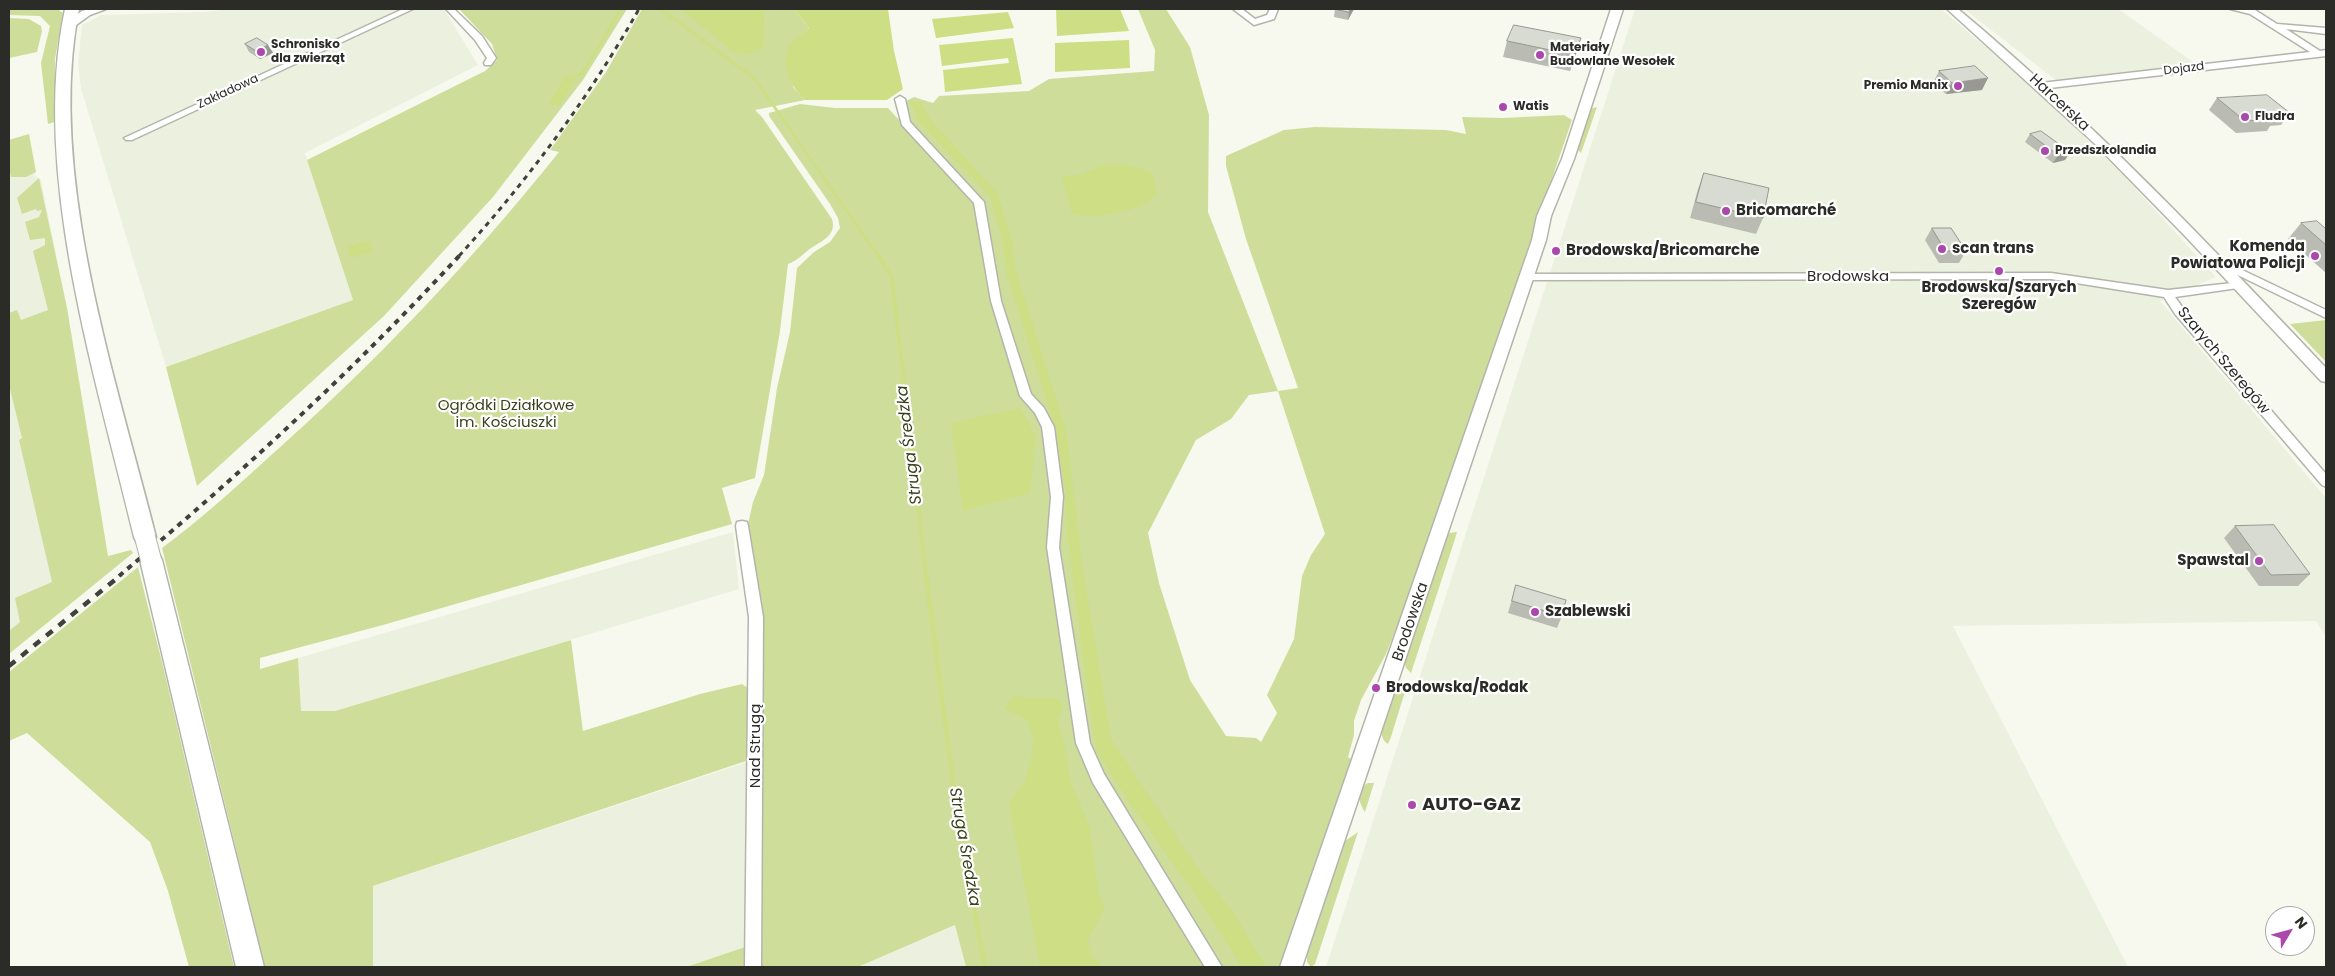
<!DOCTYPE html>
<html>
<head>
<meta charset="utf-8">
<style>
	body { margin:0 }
	#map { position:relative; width:2335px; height:976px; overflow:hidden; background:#f7f9ef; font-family:Poppins,sans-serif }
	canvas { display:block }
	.frame { position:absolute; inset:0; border:10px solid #2b2c28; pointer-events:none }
	.north { position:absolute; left:2265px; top:906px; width:50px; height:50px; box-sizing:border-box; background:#fff; border:1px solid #aaaba9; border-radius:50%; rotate:53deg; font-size:14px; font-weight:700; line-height:20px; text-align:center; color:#2b2c28 }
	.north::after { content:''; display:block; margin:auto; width:18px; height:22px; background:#ac47ac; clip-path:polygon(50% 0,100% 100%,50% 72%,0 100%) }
</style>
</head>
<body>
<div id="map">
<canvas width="2335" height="976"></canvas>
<div class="frame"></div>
<div class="north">N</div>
</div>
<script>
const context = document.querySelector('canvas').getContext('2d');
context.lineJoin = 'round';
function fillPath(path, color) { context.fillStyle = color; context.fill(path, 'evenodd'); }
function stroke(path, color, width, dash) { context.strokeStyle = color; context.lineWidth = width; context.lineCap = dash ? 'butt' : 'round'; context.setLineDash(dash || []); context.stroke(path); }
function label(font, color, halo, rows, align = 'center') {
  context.font = font + ' Poppins,sans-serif'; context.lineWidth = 4.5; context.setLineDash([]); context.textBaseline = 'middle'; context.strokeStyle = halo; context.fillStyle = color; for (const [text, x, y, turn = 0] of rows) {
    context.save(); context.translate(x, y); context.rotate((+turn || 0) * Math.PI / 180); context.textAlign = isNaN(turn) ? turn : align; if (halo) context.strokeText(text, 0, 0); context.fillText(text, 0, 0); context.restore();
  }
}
fillPath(new Path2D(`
	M231,9H444L478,65L305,153L353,300L166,367L81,89L78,63L82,25L101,15L203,12Z
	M1635,9H1941L2039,92L2124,176L2216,277L2160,301L2326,498V637L2316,621L1953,626L2128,967H1326Z
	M1964,9H2118L2196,64L2057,81Z
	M29,134L36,172L34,175L41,180L67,308L108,556L9,632V140Z
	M733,532L739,589L335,711H301L298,658Z
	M750,761L748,946L686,967H373V886Z
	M956,925L966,967H858Z`), '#ecf1df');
fillPath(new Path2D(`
	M9,9H57L63,13L55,59V122L48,124L41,63L50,26L40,16L9,15Z
	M459,9H627L583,80L493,197L384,316L197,486L166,367L353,300L307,160L485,71L497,60L492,44Z
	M642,9H794L809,28L790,46L793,87L805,100L755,110L762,117L832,219C837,235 822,241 811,248C803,254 797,261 788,264L780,331L755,478L722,488L732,524L383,625L260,658V669L298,658L301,711H335L571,640L583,731L700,694L742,684L748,688L749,760L373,886V967H265L162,548C200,520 234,489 269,457C374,364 471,262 559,152L550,150L606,72Z
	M1138,9H1166L1190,47L1209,115L1208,212L1278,391L1298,388L1246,239L1226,166V156L1284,130L1315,127L1446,130L1466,134L1462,117L1503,118L1564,115L1572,120L1409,596L1386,654L1361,700L1354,721V735L1348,757L1351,759L1280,967H1222L1091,755L1061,580L1054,445L1030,395L998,293L982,201L908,122L905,110L906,101L914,97L933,103L939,96L1029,91L1049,79L1154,71L1155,50ZM1278,391L1325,534L1311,555L1302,576L1294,639L1267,695L1277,713L1261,742L1256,738L1226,736L1190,680L1159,583L1148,533L1196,440L1231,419L1249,395Z
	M9,18L29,19L41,26L42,31L37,52L9,58Z
	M800,104L835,108H888L976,203L992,305L1025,399L1036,412L1043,427L1053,498L1051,516L1093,778L1208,967H966L955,925L858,967H761L762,616L748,524L753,502L764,475L777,388L790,332L797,268L814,252L830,242L840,228L838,218L830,204L769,116V113Z
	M1597,107L1581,153L1578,150V144L1590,109Z
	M29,134L36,172L26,177H11L9,167V140Z
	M39,178L67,308L108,556L131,550L133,553L9,654V631L20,622L15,598L52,582L19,440L22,438L9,385V313L17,310L21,320L48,310L33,251L45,245V238L30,240L25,222L39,217L42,210L37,211L36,209L22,214L17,198Z
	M2326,320V362L2290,324Z
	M1457,532L1455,539L1411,673L1406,668L1404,660L1446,538L1449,533Z
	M138,567L164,670L234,967H189L168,891L150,842L27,733L9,741V672Z
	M1407,685L1391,737L1388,744C1372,734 1390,704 1395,691Z
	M1368,783H1374L1365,812C1358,802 1356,789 1368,783Z
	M1358,832L1315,964L1311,967L1307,962V951L1340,852L1345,841Z
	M748,946L747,967H686Z`), '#cfdd9a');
fillPath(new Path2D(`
	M681,9H764L763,48L747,54L733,52Z
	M794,9H888L894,51L903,89L887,100H805C791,86 779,67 789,47C793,40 803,34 809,28Z
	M1056,9H1120L1129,31L1057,36Z
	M1008,12L1014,28L936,38L932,19Z
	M1013,38L1022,84L945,92L943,70L1009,63L1008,58L942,66L939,45Z
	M1129,40L1130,68L1055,72V43Z
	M565,76L577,77L559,106L549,104Z
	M910,101L921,102L930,119L997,193L1012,239L1015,268L1066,430L1083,570L1111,739L1194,863L1233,912L1266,967H1242L1196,896L1130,803L1097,752L1091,719L1067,535L1065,488L1056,431L1006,271L1002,238L990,196L919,122Z
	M1121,164L1146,170L1152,173L1157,193C1147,211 1092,220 1072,214L1062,178L1069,175H1080L1097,168L1098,165Z
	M369,240L373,251L351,258L347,247Z
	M1020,408L1036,436L1030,493L963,511L951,423Z
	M1015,695L1026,698H1059L1063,708L1058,720L1065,747L1070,780L1090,827L1098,891L1105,908L1088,939L1092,956L1103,967H1040L1009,803L1025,780L1031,759L1034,739L1027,720L1004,709Z`), '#cdde85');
stroke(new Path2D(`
	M661,9L755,79L878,256
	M574,76L582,74L621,9`), '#cdde85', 3);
stroke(new Path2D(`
	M878,255L892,278L926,576`), '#cdde85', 4);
stroke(new Path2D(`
	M926,575L958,822L985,967`), '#cdde85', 4.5);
const minor = new Path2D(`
	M403,9H413L132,140H126L124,138Z
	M446,9H454L482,36L496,58L491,65H485L484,63L487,58L475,40Z
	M1233,9H1242L1255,19L1267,15L1270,9H1278L1274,19L1254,25Z
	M2230,9L2255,10L2277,24L2326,28V34L2286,29L2320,51L2326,50V56L2041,89L2036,86L2041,83L2310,52L2250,14Z
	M900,96L905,99L910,122L984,202L1001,301L1031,394L1044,408L1054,427L1063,497L1059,547L1090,743L1104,774L1222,967H1205L1093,783L1076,743L1047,547L1051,497L1042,427L1035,413L1020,396L991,301L974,203L902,125L895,99Z
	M2217,258L2326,310V318L2213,263V259Z
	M2051,273L2168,290L2242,282L2243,284L2242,286L2238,288L2175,297L2183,308L2326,474V487L2322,485L2175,314L2164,297L2051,279L1527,280L1522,277L1527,274Z
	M742,521L747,522L748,526L763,617L761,967H745L749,617L736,526L737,522Z`);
const tertiary = new Path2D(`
	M89,9H106L90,15L72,28H64V24L82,11Z
	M1611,9H1623L1574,159L1551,216L1546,240L1302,967H1280L1532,240L1537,216L1562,159Z
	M1947,9H1958C2090,119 2208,243 2326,368V382L2321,381L2186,237L2094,143Z`);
const trunk = new Path2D(`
	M65,9H79C46,173 116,378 156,537L153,543L145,546L137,543L134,537C96,377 30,172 65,9Z
	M151,551L159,554L162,560L264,967H236L140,560L143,554Z`);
stroke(minor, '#b3b5ab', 3);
stroke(tertiary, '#b3b5ab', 3);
stroke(trunk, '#b3b5ab', 3);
fillPath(minor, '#fff');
fillPath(tertiary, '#fff');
fillPath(trunk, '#fff');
stroke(new Path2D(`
	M459,256C528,180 588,99 639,9`), '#40413c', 3, [5, 5]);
stroke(new Path2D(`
	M119,576C239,475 354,370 460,255`), '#40413c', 4, [5.5, 5.5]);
stroke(new Path2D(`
	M9,666L121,575`), '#40413c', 4.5, [8, 8]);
const trunkBridge = new Path2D(`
	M145,537L151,560`);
stroke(trunkBridge, '#b3b5ab', 22, []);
stroke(trunkBridge, '#fff', 20);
fillPath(new Path2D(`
	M1335,9H1354L1348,20L1334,17Z
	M1581,38L1576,54L1570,71L1503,57L1507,41Z
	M245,44L268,45L273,53L260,59L249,52Z
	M1939,71L1982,90L1946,94L1933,83Z
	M2217,98L2290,113L2281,125L2270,126L2267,131L2236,133L2209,110Z
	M2030,134L2070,152L2065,160L2053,163L2025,142Z
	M1704,173L1763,218L1756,234L1690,218L1698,189Z
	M2301,223L2326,229V273L2288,239Z
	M1932,228L1966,251L1959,263H1939L1925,240Z
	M2235,526L2310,574L2298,586H2259L2224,538Z
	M1516,585L1562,616L1557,628L1508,613Z`), '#babcb4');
fillPath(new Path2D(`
	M1350,9H1354L1348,20L1349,12Z
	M1581,38L1576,54L1570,71L1574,55Z
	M268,45L273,53L260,59L256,51Z
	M1988,78L1982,90L1946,94L1952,83Z
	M2070,152L2065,160L2053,163L2058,155Z`), '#979992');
const building = new Path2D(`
	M1335,9H1350L1349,12Z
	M1514,25L1581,38L1574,55L1507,41Z
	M257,38L268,45L256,51L245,44Z
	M1975,66L1988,78L1952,83L1939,71Z
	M2267,95L2290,113L2271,115L2276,119L2245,121L2217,98Z
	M2041,131L2070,152L2058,155L2030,134Z
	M1704,173L1769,188L1763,218L1696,202Z
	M2317,221L2326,229V245L2301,223Z
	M1932,228H1951L1966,251H1946Z
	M2274,525L2310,574L2271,575L2235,526Z
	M1516,585L1566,600L1562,616L1512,601Z`);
fillPath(building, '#d8dbd1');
stroke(building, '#979992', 1);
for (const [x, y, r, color] of [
	[261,52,5,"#ac47ac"],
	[1540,55,5,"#ac47ac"],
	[1958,86,5,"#ac47ac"],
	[1503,107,5,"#ac47ac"],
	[2245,117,5,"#ac47ac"],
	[2045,151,5,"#ac47ac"],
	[1726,211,5,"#ac47ac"],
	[1942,249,5,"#ac47ac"],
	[1556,251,5,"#ac47ac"],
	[2315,256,5,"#ac47ac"],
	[1999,271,5,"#ac47ac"],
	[2259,561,5,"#ac47ac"],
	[1535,612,5,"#ac47ac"],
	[1376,688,5,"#ac47ac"],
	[1412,805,5,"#ac47ac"]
]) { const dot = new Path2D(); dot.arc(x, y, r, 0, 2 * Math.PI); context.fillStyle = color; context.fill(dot); stroke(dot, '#fff', 2); }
label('bold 12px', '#2b2c28', '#fff', [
	["Schronisko",271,45],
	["dla zwierząt",271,59],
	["Materiały",1550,48],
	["Budowlane Wesołek",1550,62],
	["Premio Manix",1948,86,"right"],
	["Watis",1513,107],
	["Fludra",2255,117],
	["Przedszkolandia",2055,151]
], 'left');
label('12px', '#2b2c28', '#fff', [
	["Dojazd",2184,69,-7],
	["Zakładowa",228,92,-25]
]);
label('15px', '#2b2c28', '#fff', [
	["Harcerska",2059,103,43],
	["Brodowska",1848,277],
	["Szarych Szeregów",2223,361,50],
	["Brodowska",1411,622,-71],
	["Nad Strugą",756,746,-90]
]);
label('bold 15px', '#2b2c28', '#fff', [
	["Bricomarché",1736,211],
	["Komenda",2305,247,"right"],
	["Powiatowa Policji",2305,264,"right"],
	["scan trans",1952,249],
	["Brodowska/Bricomarche",1566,251],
	["Brodowska/Szarych",1999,288,"center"],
	["Szeregów",1999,305,"center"],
	["Spawstal",2249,561,"right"],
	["Szablewski",1545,612],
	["Brodowska/Rodak",1386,688]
], 'left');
label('15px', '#3a411b', '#fff', [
	["Ogródki Działkowe",506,406],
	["im. Kościuszki",506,423]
]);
label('italic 16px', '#3b411c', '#fff', [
	["Struga Średzka",910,445,-97],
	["Struga Średzka",964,847,80]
]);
label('bold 18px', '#2b2c28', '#fff', [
	["AUTO-GAZ",1422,805]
], 'left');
</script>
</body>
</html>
